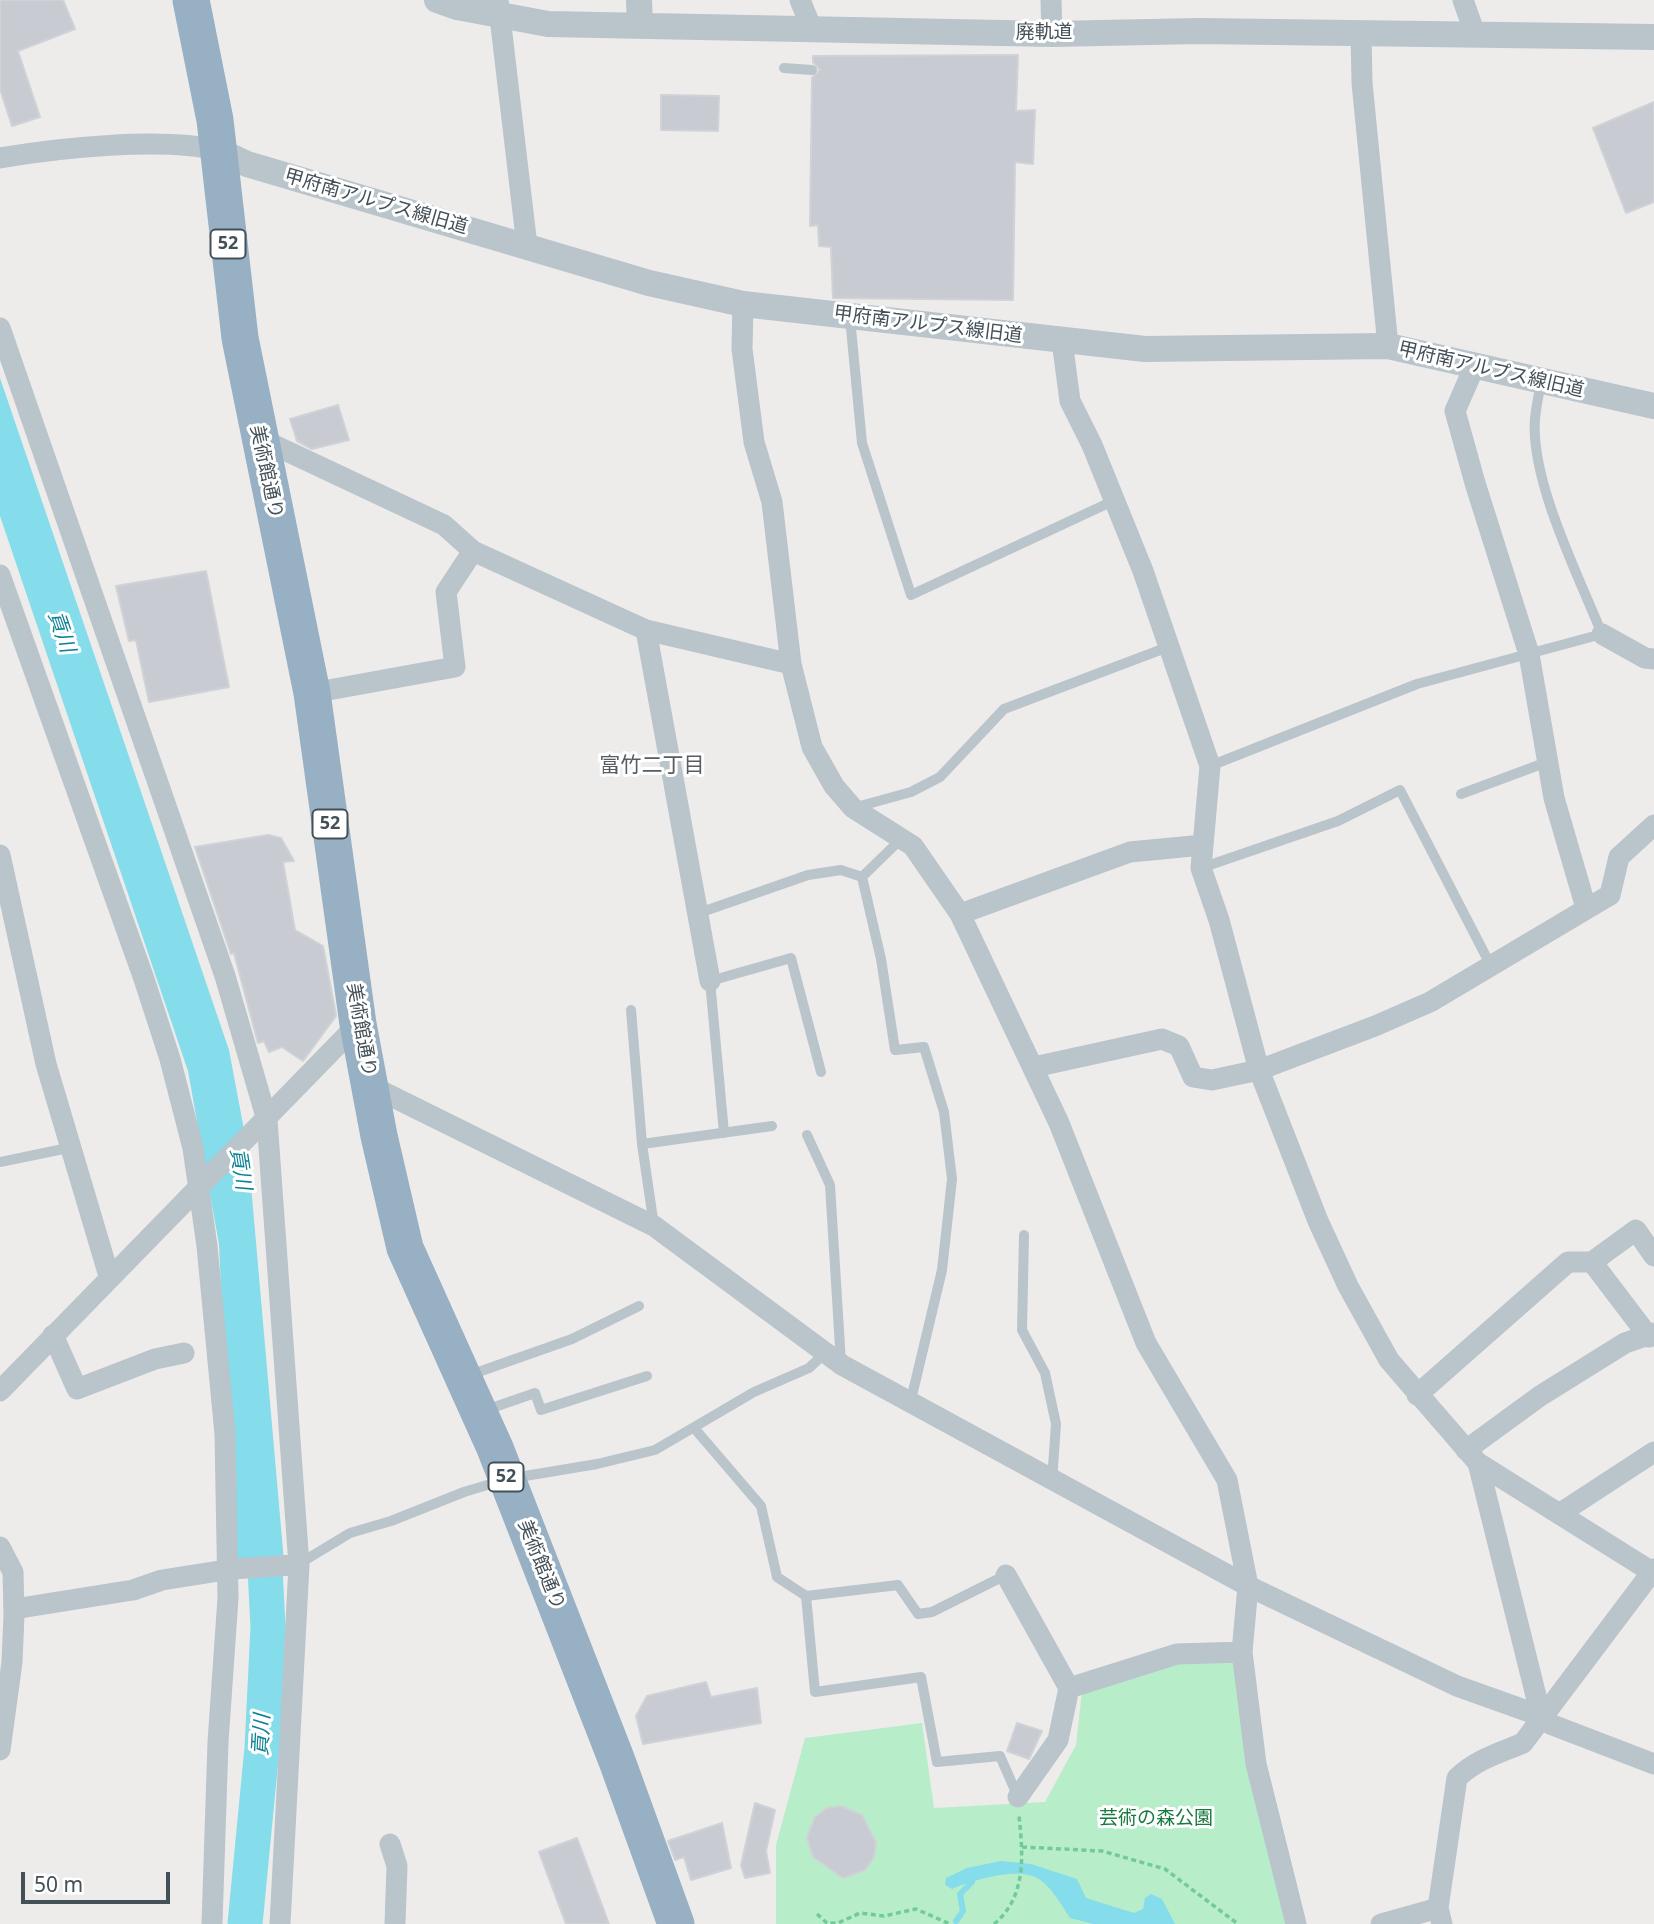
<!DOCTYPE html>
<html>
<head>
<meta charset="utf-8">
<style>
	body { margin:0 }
	#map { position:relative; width:1654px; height:1924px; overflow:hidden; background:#eeebeb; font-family:"Noto Sans",sans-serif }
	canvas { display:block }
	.scale { position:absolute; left:21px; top:1872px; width:149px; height:32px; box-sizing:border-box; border:4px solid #445058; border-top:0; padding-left:9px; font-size:21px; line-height:24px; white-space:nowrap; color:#445058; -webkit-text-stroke:5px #fff; paint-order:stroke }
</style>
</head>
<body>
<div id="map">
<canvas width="1654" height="1924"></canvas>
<div class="scale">50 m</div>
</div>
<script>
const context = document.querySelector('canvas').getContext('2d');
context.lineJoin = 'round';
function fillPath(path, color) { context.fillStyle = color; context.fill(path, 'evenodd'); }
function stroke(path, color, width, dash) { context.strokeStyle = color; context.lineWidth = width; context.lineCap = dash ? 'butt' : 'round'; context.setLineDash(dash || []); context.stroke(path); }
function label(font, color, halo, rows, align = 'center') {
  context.font = font + ' "Noto Sans","Noto Sans JP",sans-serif'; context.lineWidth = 6; context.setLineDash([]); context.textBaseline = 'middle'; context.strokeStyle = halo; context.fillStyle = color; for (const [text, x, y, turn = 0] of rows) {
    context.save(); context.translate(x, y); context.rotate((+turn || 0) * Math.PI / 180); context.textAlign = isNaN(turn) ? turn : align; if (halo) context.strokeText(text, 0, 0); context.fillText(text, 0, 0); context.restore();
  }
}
fillPath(new Path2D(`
	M1178,1661H1239L1291,1924H776V1845L805,1738L922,1723L934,1808L1045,1802L1076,1745L1082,1691Z`), '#b8edc9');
fillPath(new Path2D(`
	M0,378L229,1050L248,1151L284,1562L234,1565L219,1244L188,1071L0,516Z
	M1001,1861L1031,1864L1077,1879L1086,1898L1134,1913L1143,1909L1145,1898L1151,1894L1162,1899L1175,1924H1093L1070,1918C1061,1904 1052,1888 1039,1879C1018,1866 973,1880 952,1889L945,1885L946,1878L967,1868Z`), '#85dcea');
stroke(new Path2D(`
	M956,1921L963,1911L960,1894L972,1882`), '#85dcea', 6);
stroke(new Path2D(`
	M245,1924L262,1748L268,1627L263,1530`), '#85dcea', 35);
const building = new Path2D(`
	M0,0H63L75,29L18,51L40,117L12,126L0,89Z
	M1018,55L1016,111L1035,110L1033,164L1015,162L1013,300L833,298L831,247L819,246L818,225L810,226L812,78L820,70L813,62V56Z
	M661,95L719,96L718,131L661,130Z
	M1654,102V202L1626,213L1593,128Z
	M338,405L349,440L312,449L297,441L290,419Z
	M206,571L229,687L149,702L136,640L129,641L116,586Z
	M268,835L281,838L294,861L283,862L295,930L323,946L335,1010L336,1016L303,1061L282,1047L269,1052L264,1041L258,1043L234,953L231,954L195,847Z
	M706,1682L711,1697L757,1688L761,1723L643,1744L636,1716L647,1696Z
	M1017,1723L1042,1731L1029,1759L1007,1751Z
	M755,1803L775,1810L766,1851L770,1873L745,1878L741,1865Z
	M841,1806L862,1815L876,1842L874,1857L865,1870L843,1878L813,1857L807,1837L815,1817L827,1808Z
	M722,1823L731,1868L691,1880L684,1857L675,1860L668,1841Z
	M577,1838L609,1924H566L539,1852Z`);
fillPath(building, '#c8cbd1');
stroke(building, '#cfd2d7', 2);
stroke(new Path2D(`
	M1022,1847L1102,1851L1165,1869L1238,1924
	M817,1914L827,1923H838L860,1913L884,1916L916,1909L950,1924
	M994,1924C1027,1897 1023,1854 1019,1816`), '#71cb98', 3.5, [5, 3.5]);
stroke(new Path2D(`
	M784,68L812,70
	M850,318L862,443L911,595L1113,501
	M1210,766L1417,684L1602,634C1579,577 1530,480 1535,419C1536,407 1539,394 1541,382
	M1461,794L1547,762
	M853,808L911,792L940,777L1004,709L1168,647
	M901,839L862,877L881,959L895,1050L924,1047L944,1112L952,1179L942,1270L910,1404
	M1201,868L1338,821L1400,790L1491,966
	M699,913L808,875L841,870L862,877
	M631,1010L642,1144L654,1226
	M724,1133L710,981L791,958L821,1072
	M807,1135L830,1185L841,1363
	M642,1144L772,1126
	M0,1162L68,1148
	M1024,1235L1022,1330L1045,1373L1056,1424L1052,1481
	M467,1376L572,1339L639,1306
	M483,1411L535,1393L541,1410L647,1376
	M695,1429L761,1506L777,1577L806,1596L898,1585L918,1614L932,1612L1006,1575
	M297,1565L350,1533L391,1521L464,1492L507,1479L597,1464L655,1450L754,1392L809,1368L824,1354
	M806,1596L815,1692L921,1677L937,1762L1000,1756L1018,1797`), '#b9c4cb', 10);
stroke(new Path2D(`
	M498,0L527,246
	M800,0L811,27
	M1051,0L1052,34
	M1463,0L1475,34
	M1361,33L1362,83L1388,346
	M0,158C58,148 161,137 217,150
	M743,304L742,349L754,442L772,502L791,664L812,747L834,786L853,808L913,846L960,914L1059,1123L1146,1343L1227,1480L1248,1586L1242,1652L1256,1764L1296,1924
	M0,328L225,976L267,1120L299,1565L280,1924
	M1062,341L1070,401L1092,445L1143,571L1210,766L1201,868L1219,920L1259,1070L1318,1221L1348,1286L1389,1360L1478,1463L1541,1716
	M1475,365L1455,411L1475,483L1529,654L1554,798L1586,908
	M259,438L444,525L473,551L646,630L791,664
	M0,575L144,979L170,1059L193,1148L207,1246L225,1434L228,1598L218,1742L212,1924
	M646,630L710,981
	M1602,634L1645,658L1654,659
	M312,693L455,667L446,592L473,551
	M0,855L46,1064L109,1276
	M960,914L1130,852L1203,845
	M1034,1067L1162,1039L1179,1046L1193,1077L1212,1080L1259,1070L1375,1026L1430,1002L1610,895L1619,857L1654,825
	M371,1086L654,1226L842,1365L1248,1586L1457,1686L1541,1716L1550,1724L1654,1764
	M1592,1262L1649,1337
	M53,1335L77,1389L155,1359L184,1353
	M0,1391L358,1024
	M1417,1395L1568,1262H1592L1636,1230L1654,1256
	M1466,1450L1540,1396L1625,1343L1654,1333
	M1478,1463L1652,1572
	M1559,1514L1654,1452
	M0,1547L13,1572L14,1615L12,1662L0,1750
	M1006,1575L1069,1688L1058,1740L1018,1797
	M14,1609L133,1590L162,1580L232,1569L293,1565
	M1069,1688L1177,1654L1242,1652
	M390,1844L397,1866L395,1924
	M1381,1924L1438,1908
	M1442,1924L1438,1908L1457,1778C1477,1759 1497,1754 1523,1743L1654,1569`), '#b9c4cb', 21);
stroke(new Path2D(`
	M437,0L457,7L548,24L1052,34L1198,31L1654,37
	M639,0L640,25
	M217,150L247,164L291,177L649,283L743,304L1145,349L1388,346L1654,406`), '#b9c4cb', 26);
stroke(new Path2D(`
	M191,0L215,120L240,338L312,693L358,1024L379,1136L405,1248L495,1448L617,1761L676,1924`), '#97b0c3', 37);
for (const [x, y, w] of [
	[228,244,35],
	[330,824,35],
	[506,1477,35]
]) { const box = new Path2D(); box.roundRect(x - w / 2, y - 14.5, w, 29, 5); context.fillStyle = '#fff'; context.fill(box); stroke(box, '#445058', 2); }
label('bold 18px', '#445058', null, [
	["52",228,244],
	["52",330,824],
	["52",506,1477]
]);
label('19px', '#445058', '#fff', [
	["廃軌道",1044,33],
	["甲府南アルプス線旧道",376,202,16],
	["甲府南アルプス線旧道",928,325,7],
	["甲府南アルプス線旧道",1491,370,13],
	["美術館通り",266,472,78],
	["美術館通り",361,1030,80],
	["美術館通り",541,1565,68]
]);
label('19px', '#177840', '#fff', [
	["芸術の森公園",1156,1819]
]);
label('italic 21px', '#0d8294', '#fff', [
	["貢川",61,632,71],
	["貢川",240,1169,81],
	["貢川",262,1735,-87]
]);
label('21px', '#585c60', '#fff', [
	["富竹二丁目",652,766]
]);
</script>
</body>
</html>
